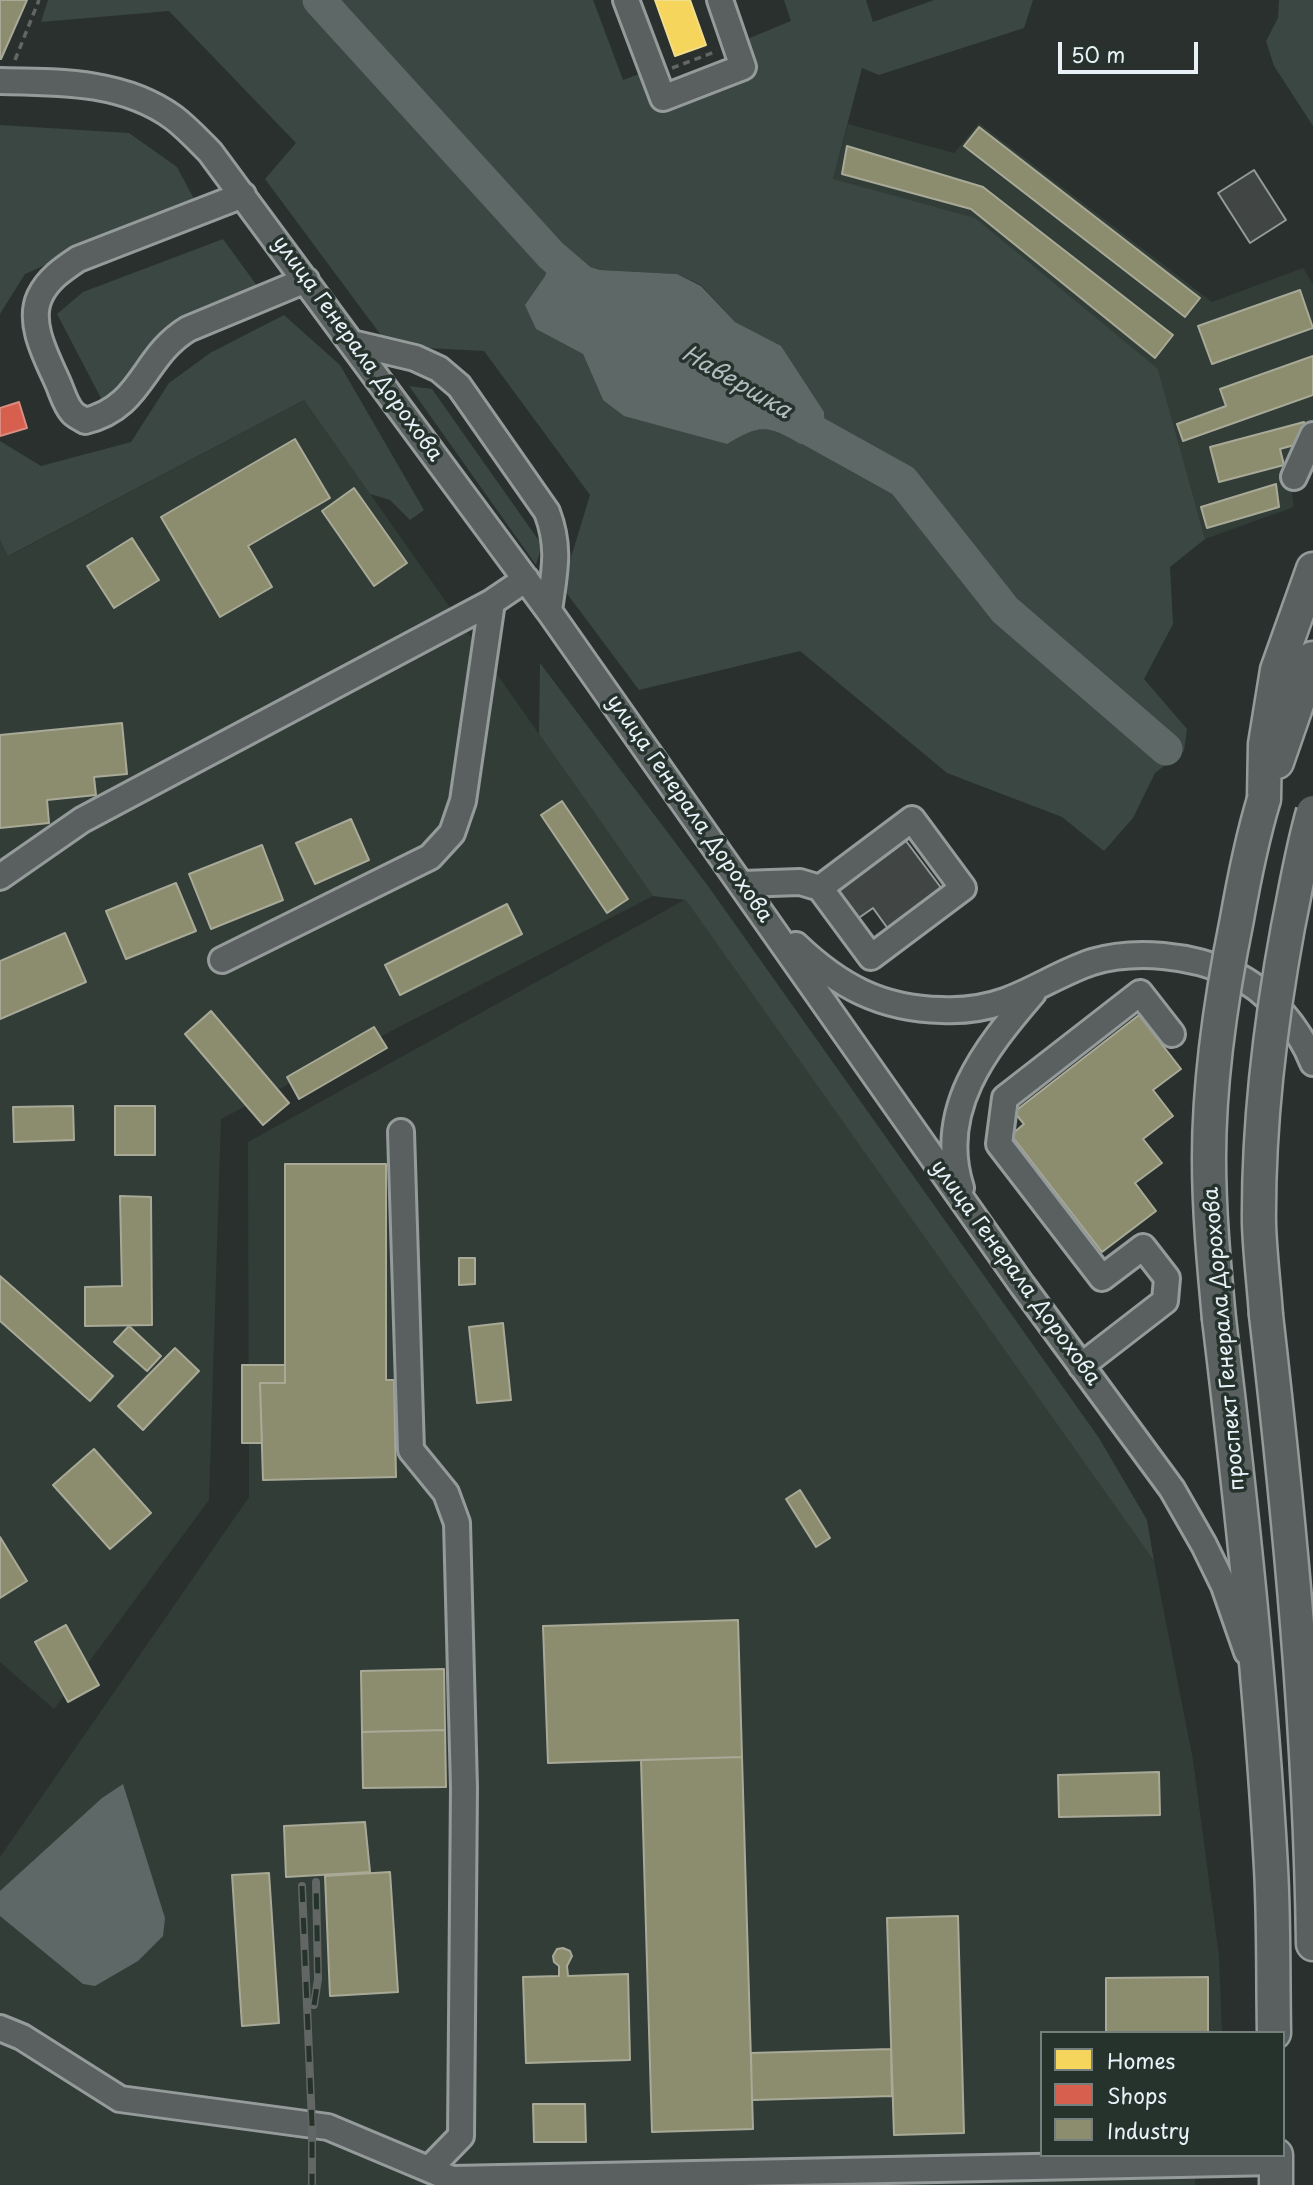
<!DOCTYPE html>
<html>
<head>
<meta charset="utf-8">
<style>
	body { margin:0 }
	#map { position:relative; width:1313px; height:2185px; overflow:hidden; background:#29302d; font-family:"Playpen Sans",sans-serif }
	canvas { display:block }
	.legend { position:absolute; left:1040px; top:2031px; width:245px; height:126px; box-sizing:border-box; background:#26332d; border:2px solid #747f7e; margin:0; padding:9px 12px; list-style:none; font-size:21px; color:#e8f1f8 }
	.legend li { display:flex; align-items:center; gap:14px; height:35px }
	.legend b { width:35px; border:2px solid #747f7e }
	.scale { position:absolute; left:1058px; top:42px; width:140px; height:32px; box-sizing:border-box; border:4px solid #e8f1f8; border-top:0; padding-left:9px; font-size:21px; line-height:24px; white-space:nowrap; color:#e8f1f8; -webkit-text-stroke:5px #26332d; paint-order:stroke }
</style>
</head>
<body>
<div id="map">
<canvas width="1313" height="2185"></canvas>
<ul class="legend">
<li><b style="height:19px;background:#f6d55c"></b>Homes</li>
<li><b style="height:19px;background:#d6604d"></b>Shops</li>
<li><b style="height:19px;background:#8c8c6e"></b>Industry</li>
</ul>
<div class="scale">50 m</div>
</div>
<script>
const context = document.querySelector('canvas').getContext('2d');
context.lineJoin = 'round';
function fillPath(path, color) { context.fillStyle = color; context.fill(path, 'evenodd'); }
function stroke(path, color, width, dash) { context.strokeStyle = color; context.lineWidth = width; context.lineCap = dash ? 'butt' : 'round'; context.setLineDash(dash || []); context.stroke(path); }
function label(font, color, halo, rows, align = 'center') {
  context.font = font + ' "Playpen Sans",sans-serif'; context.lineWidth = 7; context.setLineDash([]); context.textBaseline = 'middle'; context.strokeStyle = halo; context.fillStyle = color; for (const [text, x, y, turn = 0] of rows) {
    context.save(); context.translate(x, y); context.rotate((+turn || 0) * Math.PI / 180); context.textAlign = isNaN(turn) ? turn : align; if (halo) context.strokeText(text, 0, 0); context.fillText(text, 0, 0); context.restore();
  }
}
fillPath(new Path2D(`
	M979,123L1212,302L1303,268L1313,284V429L1290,481L1294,507L1205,539L1158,369L833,179L848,124L954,153Z
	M304,400L653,896L221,1119L209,1500L54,1709L0,1662V540L9,556Z
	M686,899L1154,1561L1193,1760L1219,1956L1222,2033H1042V2155H1195V2185H0V1857L249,1497L248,1142Z`), '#323d38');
fillPath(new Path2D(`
	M48,0H593L623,80L653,69L663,98L743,67L735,44L791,21L784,0H866L873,22L934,0H1033L1024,28L879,75L862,68L833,179L975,218L1158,369L1205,539L1170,567L1173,624L1144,679L1187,729L1184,751L1155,773L1133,818L1104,851L1062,817L947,773L800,651L639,690L562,587L590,495L484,351L389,346L265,179L296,143L169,11L41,22ZM551,255L600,270L677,274L701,285L735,322L781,347L800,444C766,424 760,425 726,444L603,400L583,354L536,329L526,305L545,276Z
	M1279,0H1313V126L1274,66L1266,41L1278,18Z
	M0,125L129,133L177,167L194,199L25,274L0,314Z
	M223,239L258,287L165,327L119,391L103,402L57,314L83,292Z
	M284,315L340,365L424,510L410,520L390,500L370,494L304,400L8,556L0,540V441L41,466L131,442L169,383L210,353Z
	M409,386L432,389L542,545L536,565Z
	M540,663L708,886L1099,1438L1147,1520L1154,1561L686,900L653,896L539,734Z`), '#3b4743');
fillPath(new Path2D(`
	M551,255L600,270L677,274L701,286L735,322L781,346L824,412L825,438L800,444C766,424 760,425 727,444L624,416L603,400L583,354L536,329L525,305L545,276Z
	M123,1784L165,1918L163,1936L138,1961L95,1986L83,1984L0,1916V1891L102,1798Z`), '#5e6967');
const homes = new Path2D(`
	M655,0H690L706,45L675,56Z`);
fillPath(homes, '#f6d55c');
stroke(homes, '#f2dd8b', 2);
const shops = new Path2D(`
	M19,402L27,428L0,436V408Z`);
fillPath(shops, '#d6604d');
stroke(shops, '#db8c80', 2);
const industry = new Path2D(`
	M0,0H27L1,59H0Z
	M979,127L1200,298L1185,317L964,146Z
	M847,146L983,187L1173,335L1155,358L971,209L842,174Z
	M1300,290L1313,328L1212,364L1198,326Z
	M1313,356V395L1183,441L1177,424L1226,406L1220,389Z
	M1304,422L1305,442L1280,449L1284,465L1219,482L1210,447Z
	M295,439L330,498L248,546L272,587L220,617L161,517Z
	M1276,484L1279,507L1207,528L1201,507Z
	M354,488L407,563L374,586L322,511Z
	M132,538L159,580L114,608L87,566Z
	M122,723L127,774L94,777L96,795L47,800L49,823L0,828V735Z
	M562,801L628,899L607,913L541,815Z
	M351,819L369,860L315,884L296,843Z
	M262,845L283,900L211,929L189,874Z
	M176,883L196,931L126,959L106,911Z
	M507,904L522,934L400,995L385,965Z
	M65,933L86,982L0,1019V961Z
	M211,1011L289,1103L263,1125L185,1034Z
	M1139,1015L1181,1069L1153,1090L1173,1116L1143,1139L1162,1163L1135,1183L1156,1211L1102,1252L1011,1135L1024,1124L1014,1112Z
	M374,1027L387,1048L299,1099L287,1077Z
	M73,1106L74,1140L14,1142L13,1107Z
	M115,1106H155V1155H115Z
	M285,1164H386V1380H394L396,1477L263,1480L260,1383H285Z
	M120,1196L151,1197L152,1325L85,1326V1287L122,1286Z
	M459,1258H475V1284L459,1285Z
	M0,1276L113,1376L90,1401L0,1321Z
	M503,1323L511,1400L477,1403L469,1327Z
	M129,1326L161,1356L147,1371L114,1342Z
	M175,1348L199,1371L143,1430L118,1406Z
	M242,1365H285V1383H260L262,1443H242Z
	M94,1449L151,1513L110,1549L53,1485Z
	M800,1490L830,1538L816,1547L786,1499Z
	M0,1537L27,1581L0,1598Z
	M738,1620L742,1757L548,1763L543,1626Z
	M66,1625L99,1685L68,1702L35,1642Z
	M444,1669L445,1730L362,1732L361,1671Z
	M445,1730L446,1787L363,1788L362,1732Z
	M742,1757L753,2129L652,2132L641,1760Z
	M1159,1772L1160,1815L1059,1817L1058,1775Z
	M365,1822L370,1872L286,1877L284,1826Z
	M390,1872L398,1992L330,1996L325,1876Z
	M269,1873L279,2023L242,2026L232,1875Z
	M958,1916L964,2133L894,2135L887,1918Z
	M563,1948L570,1951L572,1956L567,1966L568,1976L628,1974L630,2060L526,2063L523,1977L559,1976V1966L554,1962L553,1956L557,1949Z
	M1208,1977V2033H1106V1978Z
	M891,2049L892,2096L752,2100L751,2053Z
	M533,2104H585L586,2142H534Z`);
fillPath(industry, '#8c8c6e');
stroke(industry, '#a8aa97', 2);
stroke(new Path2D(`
	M319,0L551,255L586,285
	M786,416L903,481L1005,610L1166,749`), '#5e6967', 33);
const building = new Path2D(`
	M1254,170L1286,220L1250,243L1218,193Z
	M906,841L945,893L891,933L873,908L853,922L833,895Z`);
fillPath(building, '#414644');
stroke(building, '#959a9a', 2);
const minor = new Path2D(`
	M626,0L663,98L743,67L720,0
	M0,81C59,82 124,81 174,118C187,128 198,140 210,152L549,611L1022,1285L1172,1489L1204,1545L1224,1586L1247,1652
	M243,195L78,259C63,269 48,279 40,296C27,323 47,358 58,383C62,392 65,404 72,412C75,416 81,418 85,421C143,407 142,357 188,329L306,280
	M352,343L415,358L439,369L459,386L547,512C561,549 554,573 549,611
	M1294,477L1313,435
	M0,877L82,820L492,602L526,579
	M742,884L800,882L820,888L871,957L963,888L912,819L820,888
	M796,945C839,986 881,1009 942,1010C962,1011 985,1008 1005,1001C1035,990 1062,972 1092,962C1136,949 1191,955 1233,974C1267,989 1300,1029 1313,1063
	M222,960L430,857L452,833L463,801L492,602
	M401,1132L411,1450L446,1493L457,1523L464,1788L461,2136L429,2169
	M961,1188C936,1110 985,1049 1033,993
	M1081,1366L1165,1301L1167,1278L1143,1247L1102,1278L999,1144L1005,1098L1140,993L1172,1034
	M0,2028L22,2037L120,2099L328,2127L452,2179L1276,2162`);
const major = new Path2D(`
	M1277,762L1313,658
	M1264,799L1265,744L1277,670L1313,569
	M1266,1315C1290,1524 1310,1733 1313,1944
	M1219,1319C1241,1501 1261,1685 1271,1868C1274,1923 1273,1978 1274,2033
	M1276,2155V2185`);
stroke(minor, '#959a9a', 30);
stroke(major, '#959a9a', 37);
stroke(new Path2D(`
	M15,60L39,0
	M672,68L717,51`), '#626665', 3.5, [7, 5]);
stroke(minor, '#5a6060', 24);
stroke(major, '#5a6060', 32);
const rail = new Path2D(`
	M302,1886L312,2125V2185
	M314,2005L318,1979L316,1882`);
stroke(rail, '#626665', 8);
stroke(rail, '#26332d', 5, [16]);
const majorBridge = new Path2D(`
	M1266,1315C1264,1285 1260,1255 1259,1224C1258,1124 1270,1025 1288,927C1296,888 1302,850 1313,812
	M1219,1319C1214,1265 1209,1212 1209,1158C1209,1078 1221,998 1237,919C1244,879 1252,839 1264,799`);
stroke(majorBridge, '#959a9a', 37, []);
stroke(majorBridge, '#5a6060', 32);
label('21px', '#e8f1f8', '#26332d', [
	["улица Генерала Дорохова",357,349,54],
	["улица Генерала Дорохова",689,809,55],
	["улица Генерала Дорохова",1015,1273,54],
	["проспект Генерала Дорохова",1225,1339,-95]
]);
label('italic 23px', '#b3bdc0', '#26332d', [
	["Навершка",736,383,30]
]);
</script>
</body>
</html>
